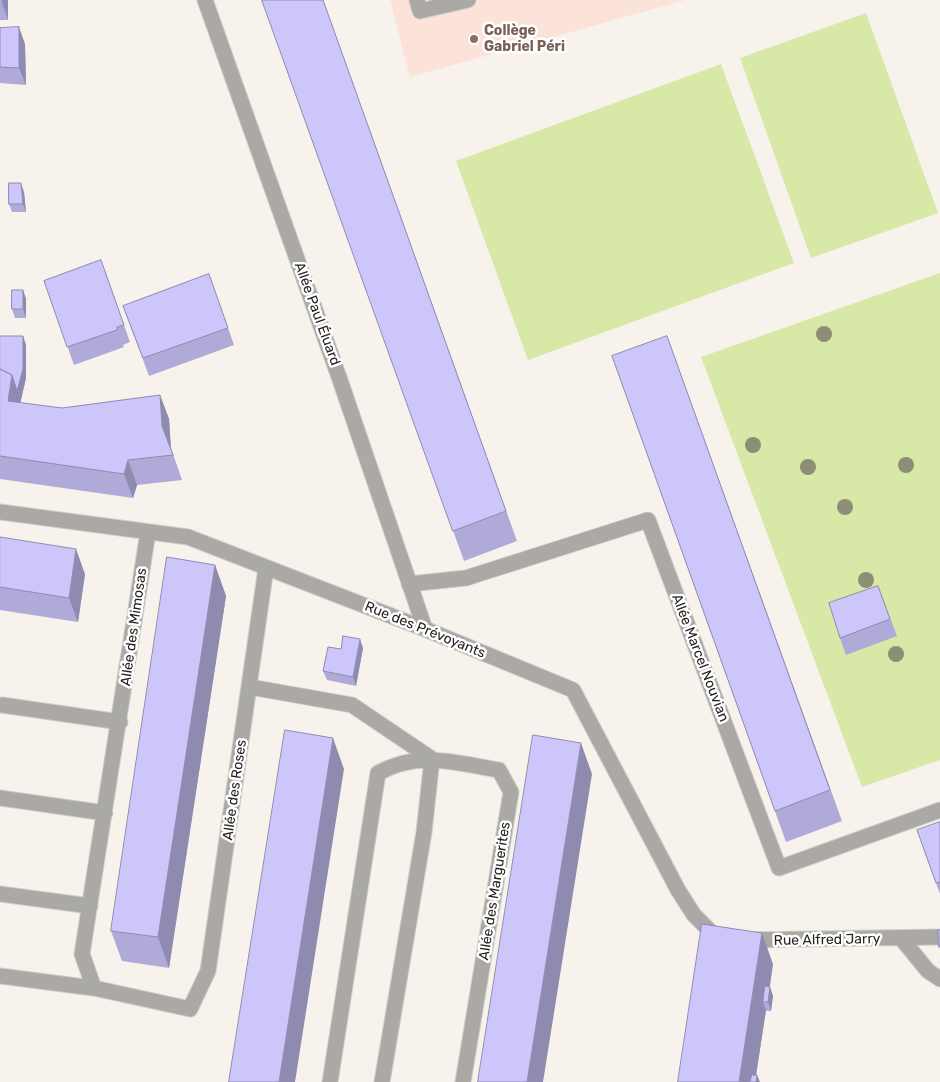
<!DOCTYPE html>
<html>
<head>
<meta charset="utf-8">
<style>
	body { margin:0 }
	canvas { display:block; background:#f8f2ec }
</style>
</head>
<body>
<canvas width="940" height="1082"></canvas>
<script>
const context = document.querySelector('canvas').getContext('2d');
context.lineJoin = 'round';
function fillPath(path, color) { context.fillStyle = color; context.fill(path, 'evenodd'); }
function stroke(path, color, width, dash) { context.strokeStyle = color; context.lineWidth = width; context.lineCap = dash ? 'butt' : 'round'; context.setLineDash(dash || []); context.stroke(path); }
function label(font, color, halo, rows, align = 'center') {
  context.font = font + ' Rubik,sans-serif'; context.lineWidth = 5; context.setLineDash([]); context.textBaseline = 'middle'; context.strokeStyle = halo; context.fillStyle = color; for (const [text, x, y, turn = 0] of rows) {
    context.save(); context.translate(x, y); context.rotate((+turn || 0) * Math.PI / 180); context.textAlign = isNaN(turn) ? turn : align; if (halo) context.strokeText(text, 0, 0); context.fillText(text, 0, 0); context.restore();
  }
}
fillPath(new Path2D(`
	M390,0H686L410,77Z`), '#fce3d9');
fillPath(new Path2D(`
	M866,13L938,213L811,258L740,58Z
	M721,64L794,263L528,360L456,161Z
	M940,273V760L862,787L701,357Z`), '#d8e8a6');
const minor = new Path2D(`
	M205,0L340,380L425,629
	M417,0L420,11L468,0
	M0,512L188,537L425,629L573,690L678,890L694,915L715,936L719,937
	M148,532L82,954L94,988L190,1009L208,971L266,568
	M409,584L466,578L648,520L779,868L940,810
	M250,687L352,705L432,759L424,832L382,1082
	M2,705L120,722
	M0,798L105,813
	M0,894L90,906
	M901,938L928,971L940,979
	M744,940L940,937
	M0,976L93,988
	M330,1082L378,773C420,750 455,763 499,770L511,792L463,1082`);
stroke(minor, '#d2cdc7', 17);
stroke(minor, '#aaa9a6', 15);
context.fillStyle = '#8c8e76';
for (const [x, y] of [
	[824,334],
	[753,445],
	[906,465],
	[808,467],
	[845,507],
	[866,580],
	[896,654]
]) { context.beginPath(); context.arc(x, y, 8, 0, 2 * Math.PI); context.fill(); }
fillPath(new Path2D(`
	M0,0H8V20H0Z
	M262,0H323L517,541L464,561Z
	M0,28L25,44L26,85L0,83Z
	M24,192L26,212H12L9,204Z
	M101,260L130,342L123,345L124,347L74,365L44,281Z
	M209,274L234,345L149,376L123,306Z
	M23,290L26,299V318H15L12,309Z
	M0,336H23L26,345V378L20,403L62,408L160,395L169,419L171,448L182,480L137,485L133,498L0,479Z
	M667,336L842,821L786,842L612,356Z
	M0,537L85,574L78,622L0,610Z
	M215,565L226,596L169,968L122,961L111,931Z
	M878,586L897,636L846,655L840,638Z
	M363,648L356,686L327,680L323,671L341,649Z
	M940,822V894L923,847Z
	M773,964L770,987L773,996L771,1011H767L766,1010L756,1075L678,1082Z`), '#afaad8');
fillPath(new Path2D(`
	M2,0H8V20L2,3Z
	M19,27L25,44L26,85L19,68Z
	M21,183L24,192L26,212L23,204Z
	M23,290L26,299V318L23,309Z
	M23,336L26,345V378L21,400L17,426L8,401L12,375Z
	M160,395L169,419L171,451L162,426Z
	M128,460L137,485L133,498L124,474Z
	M76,549L85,574L78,622L69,598Z
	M215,565L226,596L169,968L158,937Z
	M360,639L363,648L356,686L353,677Z
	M333,738L344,769L295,1082H279Z
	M581,743L592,774L543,1082H527Z
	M762,933L773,964L767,1002H763L766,1010L755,1082H739Z
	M770,987L773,996L771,1011L768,1002Z
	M757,1075L760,1082H756Z`), '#8f8bb0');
const building = new Path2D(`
	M262,0H323L506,511L453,531Z
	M19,27V68L0,67V28Z
	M9,183H21L23,204H9Z
	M101,260L124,325L117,327V330L67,347L44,281Z
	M209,274L228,328L143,358L123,306Z
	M12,290H23V309H12Z
	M0,336H23V369L17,391L12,375L0,369Z
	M667,336L830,790L775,811L612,356Z
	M0,369L12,375L8,401L62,408L160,395L162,426L173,455L128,460L124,474L0,456Z
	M0,537L76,549L69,598L0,587Z
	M167,557L215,565L158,937L111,931Z
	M878,586L890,619L840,638L829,603Z
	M343,636L360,639L353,677L323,671L328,647L341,649Z
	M285,730L333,738L279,1082H229Z
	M533,735L581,743L527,1082H478Z
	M940,822V882L936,883L917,830Z
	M702,924L762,933L739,1082H678Z
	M938,930H940V947H939Z
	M765,986L770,987L768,1002H763Z
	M752,1075H757L756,1082H750Z`);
fillPath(building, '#ccc6fb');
stroke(building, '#8f8bb0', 1);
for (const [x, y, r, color] of [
	[474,39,5,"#8d6e63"]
]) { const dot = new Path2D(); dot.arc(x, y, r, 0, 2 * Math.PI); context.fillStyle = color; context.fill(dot); stroke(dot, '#fff', 2); }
label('bold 14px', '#785e54', '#fff', [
	["Collège",484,31],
	["Gabriel Péri",484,47]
], 'left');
label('14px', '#252220', '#fff', [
	["Allée Paul Éluard",317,314,70],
	["Allée des Mimosas",134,627,-82],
	["Rue des Prévoyants",425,630,22],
	["Allée Marcel Nouvian",700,658,69],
	["Allée des Roses",235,790,-82],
	["Allée des Marguerites",495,891,-81],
	["Rue Alfred Jarry",827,940,-1]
]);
</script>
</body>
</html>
